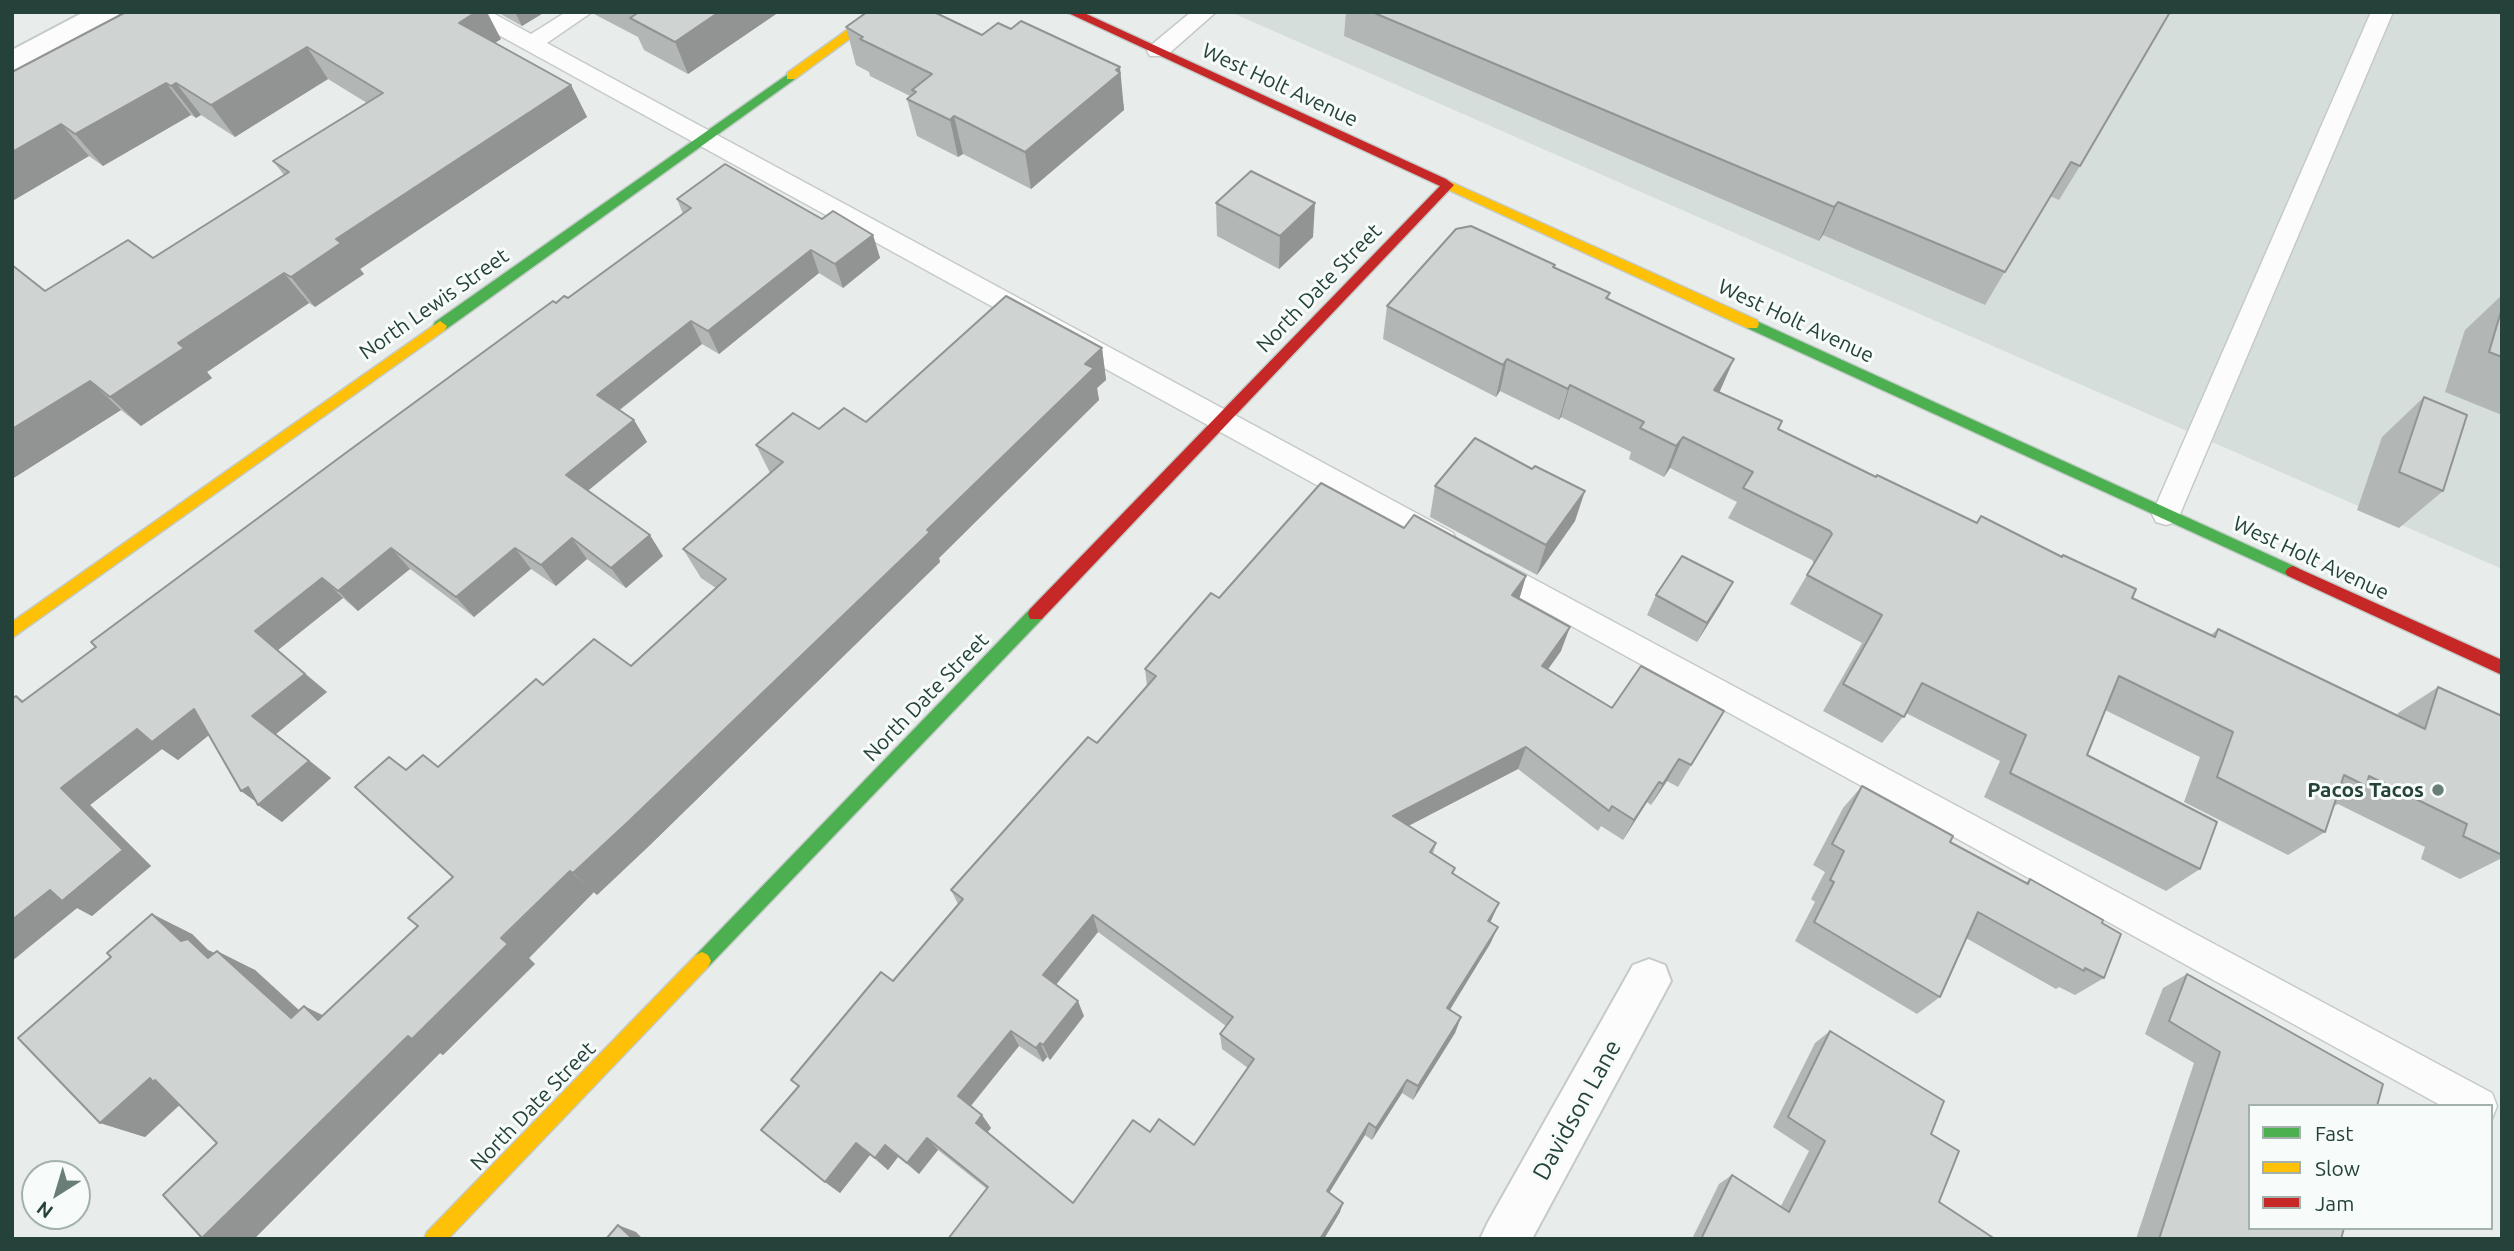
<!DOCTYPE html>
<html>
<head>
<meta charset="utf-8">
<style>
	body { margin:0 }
	#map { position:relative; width:2514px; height:1251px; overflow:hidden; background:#e8edeb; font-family:Ubuntu,sans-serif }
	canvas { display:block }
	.frame { position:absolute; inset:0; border:14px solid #24423a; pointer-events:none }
	.legend { position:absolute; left:2248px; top:1104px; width:245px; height:126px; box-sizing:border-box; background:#f7fbf9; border:2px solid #a3b1ad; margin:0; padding:9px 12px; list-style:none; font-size:21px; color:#24423a }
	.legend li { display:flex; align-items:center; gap:14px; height:35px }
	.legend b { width:35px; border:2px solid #a3b1ad }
	.north { position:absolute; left:21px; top:1160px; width:70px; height:70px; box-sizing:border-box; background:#f7fbf9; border:2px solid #a3b1ad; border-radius:50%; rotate:217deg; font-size:19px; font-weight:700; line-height:28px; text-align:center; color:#24423a }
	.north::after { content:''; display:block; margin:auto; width:24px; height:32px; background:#697e78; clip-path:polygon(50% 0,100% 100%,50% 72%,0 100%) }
</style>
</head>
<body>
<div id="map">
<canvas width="2514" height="1251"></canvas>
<div class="frame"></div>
<ul class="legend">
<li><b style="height:9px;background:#4caf50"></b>Fast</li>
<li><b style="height:9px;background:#ffc107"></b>Slow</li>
<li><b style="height:9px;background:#c62828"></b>Jam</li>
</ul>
<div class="north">N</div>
</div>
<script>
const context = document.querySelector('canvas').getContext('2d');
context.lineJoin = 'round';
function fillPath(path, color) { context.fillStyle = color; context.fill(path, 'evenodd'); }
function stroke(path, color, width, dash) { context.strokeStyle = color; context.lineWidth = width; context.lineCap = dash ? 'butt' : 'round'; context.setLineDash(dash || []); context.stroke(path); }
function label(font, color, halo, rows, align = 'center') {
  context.font = font + ' Ubuntu,sans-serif'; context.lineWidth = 6; context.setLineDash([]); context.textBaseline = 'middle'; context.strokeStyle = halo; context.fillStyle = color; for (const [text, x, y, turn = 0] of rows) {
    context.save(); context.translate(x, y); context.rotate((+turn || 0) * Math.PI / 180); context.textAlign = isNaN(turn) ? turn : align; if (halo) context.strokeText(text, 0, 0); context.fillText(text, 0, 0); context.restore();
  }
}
fillPath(new Path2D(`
	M1230,12H2502V569Z`), '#d6dedb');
const lane = new Path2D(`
	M463,12H491L531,34L566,12H592L547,43L1453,533L1457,541L1453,549L1443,553L1433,549L466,17Z
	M1191,12H1216L1166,56H1150L1147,51L1150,46Z
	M2371,12H2393L2180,514L2176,522L2166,525L2156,522L2152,514Z
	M1489,555L2492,1093L2497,1106L2492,1119L2491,1106H2442L1479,575L1475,567L1479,559Z`);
const street = new Path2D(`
	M84,12H120L116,18L22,68L12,71V50Z
	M1649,959L1665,965L1671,981L1532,1239H1480L1488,1222L1633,965Z`);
const fast = new Path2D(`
	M791,72L797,76L795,79L445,330H435L433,326L435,322Z
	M1752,319L2298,568L2301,572L2298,576H2288L1747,328L1745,324Z
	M1036,607L1042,609L1044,614L1042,619L708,967L702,970L696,967L693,961L696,955L1030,609Z`);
const slow = new Path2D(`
	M872,12H886L795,79H787V73Z
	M1442,178L1757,320L1759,324L1757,328H1747L1438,185V179Z
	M440,321L447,326L445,330L12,638V622Z
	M702,952L708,955L711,961L708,967L448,1239H424L427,1232L696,955Z`);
const jam = new Path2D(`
	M1066,12H1082L1446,179L1454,185L1042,619H1030L1028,614L1030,609L1440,186Z
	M2293,566L2502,660V675L2288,576L2285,572L2288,568Z`);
stroke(lane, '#c5cac8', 3);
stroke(street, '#c5cac8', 4);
stroke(fast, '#c3cbc8', 3);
stroke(slow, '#c3cbc8', 3);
stroke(jam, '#c3cbc8', 3);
fillPath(lane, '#fcfcfc');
fillPath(street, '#fcfcfc');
fillPath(fast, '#4caf50');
fillPath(slow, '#ffc107');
fillPath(jam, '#c62828');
fillPath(new Path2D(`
	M126,12L501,39L495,43L571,85L587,117L360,269L364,274L315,307L309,303L207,372L212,378L141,426L121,410L12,479L45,291L153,258L284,175L273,161L367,103L328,79L235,137L201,115L196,118L191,115L103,166L89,156L14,200L12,199V72Z
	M497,12H545L522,26Z
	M593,12H779L688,74L644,50L638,37L594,14Z
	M1346,12H2170L2080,166L2059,200L2050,196L1985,305L1823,235L1819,241L1344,36Z
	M846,27L1124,104V110L1031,189L963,154L958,157L917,136L907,99L910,96L870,76L869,72L856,65Z
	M677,199L822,219L873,235L880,258L843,288L819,273L719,354L702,344L620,410L634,420L647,442L588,491L663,556L626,588L587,559L556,586L531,569L474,617L410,569L358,611L343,598L278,650L327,692L276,734L331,778L282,822L258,805L209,735L178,760L162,749L90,805L151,866L92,916L77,908L12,961V699L16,696L24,701L556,303L568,298L683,214Z
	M1216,203L1313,237L1279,269L1217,236Z
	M1555,265V268L1610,293L1608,299L1719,392L1779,429L1876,477L1976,523L1981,516L2062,556L2063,555L2132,598L2211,635L2218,629L2398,715V713L2438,687L2502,716V858L2460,879L2421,859L2425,847L2338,804L2334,806L2325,832L2288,855L2184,802L2200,757L2105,710L2087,755L2200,869L2166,891L1984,797L2000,761L1906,713L1882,743L1823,711L1862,643L1790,604L1814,563L1812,560L1728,518L1737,502L1670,468L1664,477L1629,459L1631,452L1561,417L1559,420L1500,391L1496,397L1383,339L1387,306Z
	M2502,295V415L2445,392L2465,330Z
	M1102,348L1106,380L1097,388L1099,400L939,558L940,562L650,845L597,895L594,892L529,958L535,964L443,1055L440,1053L254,1239L202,1238L217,1143L180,1105L145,1137L100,1123L111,957L152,914L192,934L208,950L255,970L299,1010L304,1006L323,1015L418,926L453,877L406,770L438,767L543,685L631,666L716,588L701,578L683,549L770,473L756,445L819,429L866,422Z
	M2424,397L2443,491L2399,528L2357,510L2382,437Z
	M1532,469L1575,521L1537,575L1430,517L1435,486Z
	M1404,528L1526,576L1519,599L1561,651L1548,669L1612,708L1724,711L1678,787L1667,781L1651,805L1647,802L1623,840L1601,826L1598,831L1518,769L1408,826L1436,843L1433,854L1455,868L1453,874L1490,922L1498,927L1490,944L1450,1010L1461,1017L1455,1033L1413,1100L1402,1093L1372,1140L1365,1135L1329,1193L1340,1212L1324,1239H948L987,1189L938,1150L919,1174L898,1157L888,1170L870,1155L840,1193L825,1182L798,1086L791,1080L893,981L958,904L951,890L1097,743L1147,686L1145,669L1219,598ZM1098,932L1226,1026L1220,1034L1222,1049L1248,1068L1194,1145L1073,1203L987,1133L991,1128L982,1115L971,1106L1019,1046L1043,1062L1047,1057L1050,1060L1084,1016L1056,985Z
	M1733,582L1722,602L1697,642L1647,615L1656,595Z
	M1862,786L1950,842L2025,883L2030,879L2102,923L2104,978L2075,995L2059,987L2056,989L1966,938L1940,997L1917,1014L1795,941L1815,902L1811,899L1825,872L1813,865L1843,808Z
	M2187,974L2341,1239H2136L2194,1063L2145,1034L2163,988Z
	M1830,1031L1931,1134L1939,1202L1995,1239H1692L1719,1184L1732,1175L1781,1206L1809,1151L1773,1127L1815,1043Z`), '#b2b6b5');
fillPath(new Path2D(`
	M476,12H487L501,39L476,55L459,23Z
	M515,12H545L522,26Z
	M719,12H779L688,74L675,42Z
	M307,47L328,79L235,137L211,105Z
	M1120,67L1124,110L1031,189L1025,152Z
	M166,83L191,115L103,166L75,134Z
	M176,83L201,115L196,118L171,86Z
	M571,85L587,117L360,269L364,274L315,307L291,277L336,239Z
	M954,116L963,154L958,157L950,120Z
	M61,124L89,156L14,200L12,198V152Z
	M1838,202L1823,235L1819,241L1834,207Z
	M1315,203L1313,237L1279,269L1280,236Z
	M873,235L880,258L843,288L835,264Z
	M811,250L819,273L719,354L708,331Z
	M284,273L309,303L207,372L212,378L141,426L110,397L178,343Z
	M691,321L702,344L610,417L597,395Z
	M1102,348L1106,380L1097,388L1099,400L939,558L940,562L650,845L597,895L573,873L927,530L1085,364Z
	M1507,359L1500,391L1496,397L1503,365Z
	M1734,359L1720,391L1701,421L1714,390Z
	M90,381L121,410L12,479V429Z
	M1570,385L1561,417L1559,420L1568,389Z
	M634,420L647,442L580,497L566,475Z
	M1683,437L1670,468L1664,477L1676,446Z
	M1585,491L1575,521L1537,575L1546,545Z
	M650,535L663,556L626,588L611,568Z
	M572,538L587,559L556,586L541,565Z
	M391,548L410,569L358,611L338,591Z
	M515,548L531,569L474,617L456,597Z
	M1526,576L1519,600L1512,595Z
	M322,578L343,598L278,650L255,631Z
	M1733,582L1722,602L1697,642L1707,623Z
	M1570,627L1561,651L1534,689L1542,666Z
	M305,674L327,692L276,734L331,778L282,822L258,805L259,804L241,791L248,787L252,716Z
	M194,709L219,727L178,760L162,749L90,805L151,866L92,916L77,908L12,961V920L61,788L137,729Z
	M1526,747L1518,769L1389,836L1393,816Z
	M1679,759L1667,781L1651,805L1663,784Z
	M1659,782L1647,802L1623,840L1634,820Z
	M570,871L594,892L529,958L535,964L443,1055L440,1053L254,1239L202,1238Z
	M1499,903L1491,921L1480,938L1488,921Z
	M152,914L192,934L208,950L226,959L217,951L255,970L327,1036L291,1018L208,958L181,941Z
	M1093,915L1098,932L1050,992L1043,975Z
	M1498,927L1490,944L1441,1024L1447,1008Z
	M1078,1001L1084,1016L1050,1060L1043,1045Z
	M304,1006L339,1024L318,1020Z
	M1461,1017L1455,1033L1413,1100L1418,1086Z
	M1011,1031L1019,1046L968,1109L958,1096Z
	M1040,1043L1047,1057L1043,1062L1036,1048Z
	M150,1078L190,1095L145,1137L100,1123Z
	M1407,1080L1402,1093L1372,1140L1376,1128Z
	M982,1115L991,1128L985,1135L976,1123Z
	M1369,1123L1365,1135L1324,1201L1327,1191Z
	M927,1138L938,1150L919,1174L907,1163Z
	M856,1143L870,1155L840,1193L825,1182Z
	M885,1145L898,1157L888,1170L875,1158Z
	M1343,1203L1340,1212L1324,1239H1320Z
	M618,1225L636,1232L643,1239H633Z`), '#919493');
const building = new Path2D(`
	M126,12H476L459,23L571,85L336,239L341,243L291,277L284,273L178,343L184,348L110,397L90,381L12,429V265L45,291L128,240L153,258L289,172L273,161L383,93L307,47L211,105L176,83L171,86L166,83L75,134L61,124L12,152V72Z
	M639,12H719L675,42L630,18Z
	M867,12H934L982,35L998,23L1011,29L1021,21L1120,67L1116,70L1120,73L1025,152L954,116L950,120L907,99L916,92L912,90L932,74L860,39L863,37L846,27Z
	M1372,12H2170L2080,166L2071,162L2005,272L1838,202L1834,207Z
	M725,164L822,219L833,211L873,235L835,264L811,250L708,331L691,321L597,395L634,420L566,475L650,535L611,568L572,538L541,565L515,548L456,597L391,548L338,591L322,578L255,631L305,674L252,716L309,761L258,805L248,787L241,791L194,709L152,742L137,729L61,788L123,850L62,901L50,890L12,920V699L16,696L22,702L96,647L91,642L347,452L553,301L556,303L564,296L568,298L691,208L677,199Z
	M1251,171L1315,203L1280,236L1216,203Z
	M1471,226L1555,265L1553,267L1610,293L1606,298L1734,359L1714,390L1782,421L1778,429L1876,477L1877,475L1977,523L1981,516L2062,557L2063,555L2136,589L2132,598L2215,637L2218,629L2425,729L2438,687L2502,716V855L2463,836L2467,824L2369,776L2366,786L2344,775L2325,832L2217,777L2233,732L2119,676L2087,755L2217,822L2200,869L2010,773L2026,735L1922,683L1904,717L1843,684L1882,615L1807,575L1832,534L1830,531L1743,488L1753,472L1683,437L1676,446L1640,428L1644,422L1570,385L1568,389L1507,359L1503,365L1387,306L1456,229Z
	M1006,296L1102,348L1085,364L1094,368L927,530L930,532L628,822L573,873L570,871L501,938L508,944L412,1039L408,1036L202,1238L163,1195L217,1143L155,1080L153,1082L150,1078L100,1123L18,1038L111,957L107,953L152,914L181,941L188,939L208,958L217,951L291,1018L304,1006L318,1020L418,926L408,918L453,877L355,787L389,757L406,770L423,755L438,767L536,679L543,685L594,639L631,666L726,579L683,549L783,462L756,445L793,413L819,429L844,408L866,422Z
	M2502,308V357L2489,352Z
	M2424,397L2467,415L2443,491L2399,472Z
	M1475,438L1532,469L1535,466L1585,491L1546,545L1435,486Z
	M1321,483L1404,528L1414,515L1526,576L1512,595L1570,627L1542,666L1612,708L1641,666L1724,711L1691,765L1679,759L1663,784L1659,782L1634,820L1612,806L1609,811L1526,747L1393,816L1436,843L1430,852L1455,868L1452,873L1499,903L1488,921L1498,927L1447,1008L1461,1017L1418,1086L1407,1080L1376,1128L1369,1123L1327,1191L1343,1203L1320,1239H948L988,1187L927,1138L907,1163L885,1145L875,1158L856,1143L825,1182L761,1130L799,1086L791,1080L881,972L893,981L963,899L951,890L1088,737L1097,743L1156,676L1145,669L1211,593L1219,598ZM1093,915L1233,1017L1220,1034L1254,1059L1194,1145L1159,1119L1150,1132L1133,1120L1073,1203L976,1123L982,1115L958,1096L1011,1031L1036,1048L1040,1043L1043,1045L1078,1001L1043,975Z
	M1682,556L1733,582L1707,623L1656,595Z
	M1862,786L1953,836L1950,842L2028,884L2030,879L2103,920L2102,923L2121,934L2104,978L2085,968L2084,971L1978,912L1940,997L1814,922L1834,882L1830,880L1844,851L1832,844Z
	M2187,974L2383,1084L2377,1106H2250V1228H2344L2341,1239H2159L2220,1052L2169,1021Z
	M1830,1031L1944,1101L1931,1134L1959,1151L1939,1202L1995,1239H1701L1732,1175L1789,1212L1825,1141L1788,1117Z
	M618,1225L633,1239H606Z`);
fillPath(building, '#cfd4d2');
stroke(building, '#919493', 2);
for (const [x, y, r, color] of [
	[2438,790,7,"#697e78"]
]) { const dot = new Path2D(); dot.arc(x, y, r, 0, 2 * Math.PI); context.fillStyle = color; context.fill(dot); stroke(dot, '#f7fbf9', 2.5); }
label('21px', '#24423a', '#f7fbf9', [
	["West Holt Avenue",1280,85,25],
	["North Date Street",1319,288,-46],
	["North Lewis Street",434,304,-35],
	["West Holt Avenue",1796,321,25],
	["West Holt Avenue",2311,558,25],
	["North Date Street",926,697,-46],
	["North Date Street",533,1106,-46]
]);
label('bold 21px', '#24423a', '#f7fbf9', [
	["Pacos Tacos",2424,790]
], 'right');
label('24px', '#24423a', '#f7fbf9', [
	["Davidson Lane",1577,1110,-61]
]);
</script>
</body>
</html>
